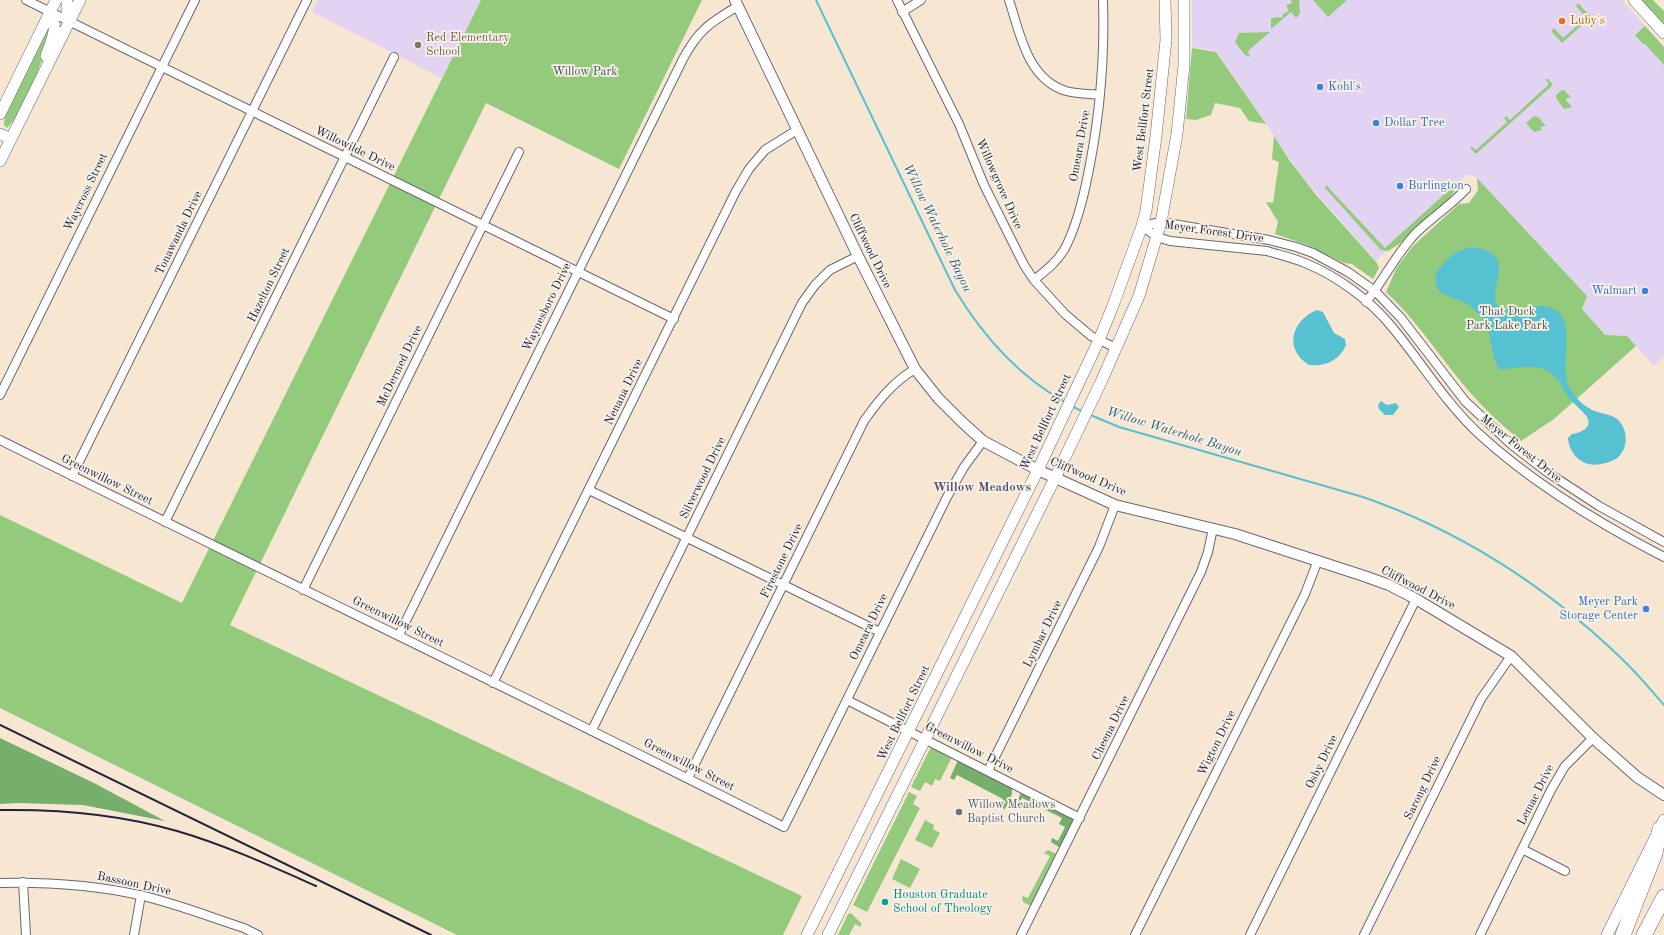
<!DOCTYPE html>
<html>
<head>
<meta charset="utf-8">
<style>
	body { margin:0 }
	canvas { display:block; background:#f6e6d2 }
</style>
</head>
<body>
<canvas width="1664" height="935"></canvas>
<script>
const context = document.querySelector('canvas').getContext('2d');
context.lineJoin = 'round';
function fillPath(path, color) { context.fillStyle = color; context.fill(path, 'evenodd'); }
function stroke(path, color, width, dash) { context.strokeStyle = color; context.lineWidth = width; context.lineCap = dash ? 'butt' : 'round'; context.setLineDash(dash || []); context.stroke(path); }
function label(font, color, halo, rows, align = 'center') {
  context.font = font + ' "Old Standard TT",serif'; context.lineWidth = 3.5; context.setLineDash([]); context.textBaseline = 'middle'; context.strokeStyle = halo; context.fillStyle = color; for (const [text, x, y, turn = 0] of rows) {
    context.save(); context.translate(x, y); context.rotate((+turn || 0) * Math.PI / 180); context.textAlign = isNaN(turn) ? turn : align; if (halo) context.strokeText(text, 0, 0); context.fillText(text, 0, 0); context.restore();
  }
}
fillPath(new Path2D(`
	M318,0H481L442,78L312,12Z
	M1192,0H1622L1664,47V357L1654,366L1627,336L1605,335L1582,309L1587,296L1477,178L1472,175H1466L1376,261L1304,179L1216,51L1192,47Z`), '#e3d3f2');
fillPath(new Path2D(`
	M481,0H702L619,169L486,103L230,625L802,896L783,935H457L0,708V515L182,603Z
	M1291,0H1299L1300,13L1296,18L1291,12L1271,29V18L1283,17V14L1289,11L1286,5L1292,3Z
	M1313,0H1347L1328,17Z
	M1641,0H1653L1664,11V24Z
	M1578,3L1591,17L1562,43L1551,31L1554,28L1563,38L1586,18L1576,6Z
	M49,25L53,27C42,57 30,106 7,128L4,125L5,113Z
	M1645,26L1664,47V65L1645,44H1643L1635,35Z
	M1270,32L1249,50L1248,53L1251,57L1245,55L1235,42L1239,33Z
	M1192,48L1216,52L1266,124L1249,121L1240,108L1215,103L1211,115L1196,120L1186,119Z
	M1545,79H1548L1553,85L1477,153H1475L1470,147L1471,146L1476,150L1507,122L1504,118L1506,116L1510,120L1549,84Z
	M1562,90H1564L1571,97L1565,99L1572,107L1564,109L1556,98V95Z
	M1534,116L1538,117L1546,126L1540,127L1542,130L1534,132L1526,123Z
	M1274,136L1290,161L1317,196L1377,263L1379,268L1373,279L1352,264L1344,263L1307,245L1275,234L1278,222L1266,202L1273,203L1279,162L1272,159Z
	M1477,178L1587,296L1582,309L1605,335L1627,336L1636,346L1554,419L1521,441C1497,421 1477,402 1457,377C1434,348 1413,317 1386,292L1397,267L1413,246L1459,204L1469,203L1478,190Z
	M1459,181C1453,204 1409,239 1388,251L1381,250L1325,188L1326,185L1385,248Z
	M934,747L952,757L940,781L935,779L932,786L925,782L920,791L911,787L930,749Z
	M909,792L917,796L913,804L920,808L867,912L853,905Z
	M925,820L934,825L933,829L940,833L932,848L915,840Z
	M1048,850L1057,854L1031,906L1023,902L1022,898L1023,896L1028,898L1050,856L1044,853Z
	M901,859L920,869L910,888L892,879Z
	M851,913L861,923V927L855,924L849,935H838L848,914Z`), '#93ca7c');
fillPath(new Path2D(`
	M0,738L94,783L165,821L83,805L18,803L0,804Z
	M958,760L1012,786V794L1005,809L1001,808L1003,799L957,775L954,780L950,778Z
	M1021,792L1074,817V821L1061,847H1059L1051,842L1052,838L1058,841L1065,827L1059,824L1062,818L1022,798L1019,803L1017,802Z`), '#76ae6c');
fillPath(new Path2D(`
	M1471,247C1524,253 1483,291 1499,307C1512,318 1537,297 1557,311C1574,322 1562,363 1567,381C1570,393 1583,407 1595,411C1602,414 1610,414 1617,419C1627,427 1629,445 1620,455C1617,460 1607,463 1601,464C1584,468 1569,455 1568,438L1572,434C1580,433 1593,428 1587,417C1583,411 1575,405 1570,399C1563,389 1556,373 1543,369C1531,365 1513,368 1500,370C1489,355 1494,335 1482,319C1477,311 1470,305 1461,301C1451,296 1438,296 1436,283C1434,276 1436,272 1441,267C1449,256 1458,250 1471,247Z
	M1317,310L1323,312L1334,333L1345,339L1346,345C1340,360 1325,367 1309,365C1283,349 1292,320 1317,310Z
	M1381,401L1387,405L1396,403L1399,407L1393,415H1385L1379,409L1378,405Z`), '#56c1d1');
stroke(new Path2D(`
	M816,0L955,290C983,336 1018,376 1065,402
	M1072,406L1083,412
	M1088,414L1119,427L1363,497C1461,531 1546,586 1621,658C1636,672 1650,689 1664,705`), '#56c1d1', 2);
const minor = new Path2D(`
	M26,0L674,319
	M897,0L959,124L984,185L1024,265L1034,280L1065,314L1091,336L1116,348
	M1009,0C1020,33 1027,79 1066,91C1077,94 1089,94 1100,95
	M902,12L921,0
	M1142,226L1157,237L1170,241L1267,251C1280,255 1293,258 1305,263C1337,276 1370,300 1392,327C1421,362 1445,402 1478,433C1532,483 1598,523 1664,557
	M1142,226L1161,222L1269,240L1296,247L1313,253L1348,272L1375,291L1401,318L1465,401L1512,445L1547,472L1599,506L1664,542
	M1034,280C1045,271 1056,263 1064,250C1075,230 1081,207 1086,184C1099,124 1105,62 1103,0
	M1366,302C1384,280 1397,252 1417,232C1433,217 1451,205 1466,189
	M0,395L195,0
	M0,440C261,570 524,695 784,827L947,497L964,467L983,441
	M72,476L307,0
	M589,490L880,632
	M165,522L394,57
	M303,590L519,152
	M399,635L683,59C699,29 710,23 738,6
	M493,683L736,191L749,169L765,150L797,130
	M847,700L1080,818
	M592,730L802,303L815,285L830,270L858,256
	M988,771L1099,547L1115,505
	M688,778L864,421C878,401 893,382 915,369
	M1522,849L1565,871
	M23,882L26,935
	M0,883C47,882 93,885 139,895C175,903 210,917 244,928L258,935
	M134,935L141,895
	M1021,935L1201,572L1208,552L1213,528
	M1135,935L1305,594L1318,560
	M1250,935L1416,599
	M1364,935L1481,699L1511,656
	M1480,935L1551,790L1565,766L1593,738`);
const tertiary = new Path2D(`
	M735,0L858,256L915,369L938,398L962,422L983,441L1038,470L1115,505L1235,534L1364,576L1389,585L1416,599L1511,656L1593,738L1637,777L1664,795`);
const secondary = new Path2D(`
	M67,0V12L70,22
	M1634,0L1664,33
	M46,56C52,39 59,28 50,12
	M0,114L56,0
	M0,134L11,139
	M0,161L80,0
	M807,935L1035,476L1099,340L1112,308L1142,226L1146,211L1156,136L1166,40L1165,0
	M828,935L1055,478L1101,382L1139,296L1161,222L1177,134L1184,65V0
	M1607,935L1664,820`);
const motorway = new Path2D(`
	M1623,935L1655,853L1660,829
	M1644,935L1664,897`);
stroke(minor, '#6c6770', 10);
stroke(tertiary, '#6c6770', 12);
stroke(secondary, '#6c6770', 12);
stroke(motorway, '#6c6770', 16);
stroke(minor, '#fff', 8);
stroke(tertiary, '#fff', 10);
stroke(secondary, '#fff', 11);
stroke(motorway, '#fff', 15);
stroke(new Path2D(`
	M0,725L431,935
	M0,810C60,809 119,814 177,831C225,845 271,866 316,886`), '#22223b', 2);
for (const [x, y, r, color] of [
	[1562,21,4,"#e8710a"],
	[418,45,4,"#8d6e63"],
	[1320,87,4,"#3f7fe0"],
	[1376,123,4,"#3f7fe0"],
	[1400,186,4,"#3f7fe0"],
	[1645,291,4,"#3f7fe0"],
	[1646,609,4,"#3f7fe0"],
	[959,812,4,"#6b7280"],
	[885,902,4,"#0f9aa8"]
]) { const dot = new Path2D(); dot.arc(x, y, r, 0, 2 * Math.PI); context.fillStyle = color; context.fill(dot); stroke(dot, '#f7f3e8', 1.5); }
label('12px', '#c56008', '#f7f3e8', [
	["Luby's",1570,21]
], 'left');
label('12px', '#785e54', '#f7f3e8', [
	["Red Elementary",426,38],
	["School",426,52]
], 'left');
label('12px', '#44544e', '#f7f3e8', [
	["Willow Park",585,72],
	["That Duck",1507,312],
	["Park Lake Park",1507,326]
]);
label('12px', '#366cbe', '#f7f3e8', [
	["Kohl's",1328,87],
	["Dollar Tree",1384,123],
	["Burlington",1408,186],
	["Walmart",1637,291,"right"],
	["Meyer Park",1638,602,"right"],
	["Storage Center",1638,616,"right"]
], 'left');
label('12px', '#22223b', '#f7f3e8', [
	["West Bellfort Street",1144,120,-83],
	["Omeara Drive",1080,146,-80],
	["Willowilde Drive",355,149,26],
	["Willowgrove Drive",999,184,66],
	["Waycross Street",86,192,-64],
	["Meyer Forest Drive",1214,232,8],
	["Tonawanda Drive",179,233,-64],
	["Cliffwood Drive",870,251,64],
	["Hazelton Street",269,285,-64],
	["Waynesboro Drive",547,307,-64],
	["McDermed Drive",400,366,-64],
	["Nenana Drive",624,392,-64],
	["West Bellfort Street",1046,422,-65],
	["Meyer Forest Drive",1521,449,39],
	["Cliffwood Drive",1088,477,23],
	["Silverwood Drive",703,478,-64],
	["Greenwillow Street",107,480,26],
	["Firestone Drive",782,561,-64],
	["Cliffwood Drive",1418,588,27],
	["Greenwillow Street",398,622,26],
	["Omeara Drive",869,627,-64],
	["Lymbar Drive",1043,634,-64],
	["West Bellfort Street",904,713,-64],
	["Cheena Drive",1111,728,-64],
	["Wigton Drive",1217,743,-64],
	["Greenwillow Drive",969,748,27],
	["Osby Drive",1322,762,-64],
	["Greenwillow Street",689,765,27],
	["Sarong Drive",1423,788,-64],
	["Lemac Drive",1536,795,-63],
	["Bassoon Drive",134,884,12]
]);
label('12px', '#5b616d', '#f7f3e8', [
	["Willow Meadows",967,805],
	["Baptist Church",967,819]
], 'left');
label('12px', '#0d838f', '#f7f3e8', [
	["Houston Graduate",893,895],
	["School of Theology",893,909]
], 'left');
label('italic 13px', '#345a70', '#f7f3e8', [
	["Willow Waterhole Bayou",937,228,64],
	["Willow Waterhole Bayou",1174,432,17]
]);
label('bold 13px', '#625271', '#f7f3e8', [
	["Willow Meadows",982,488]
]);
</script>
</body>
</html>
